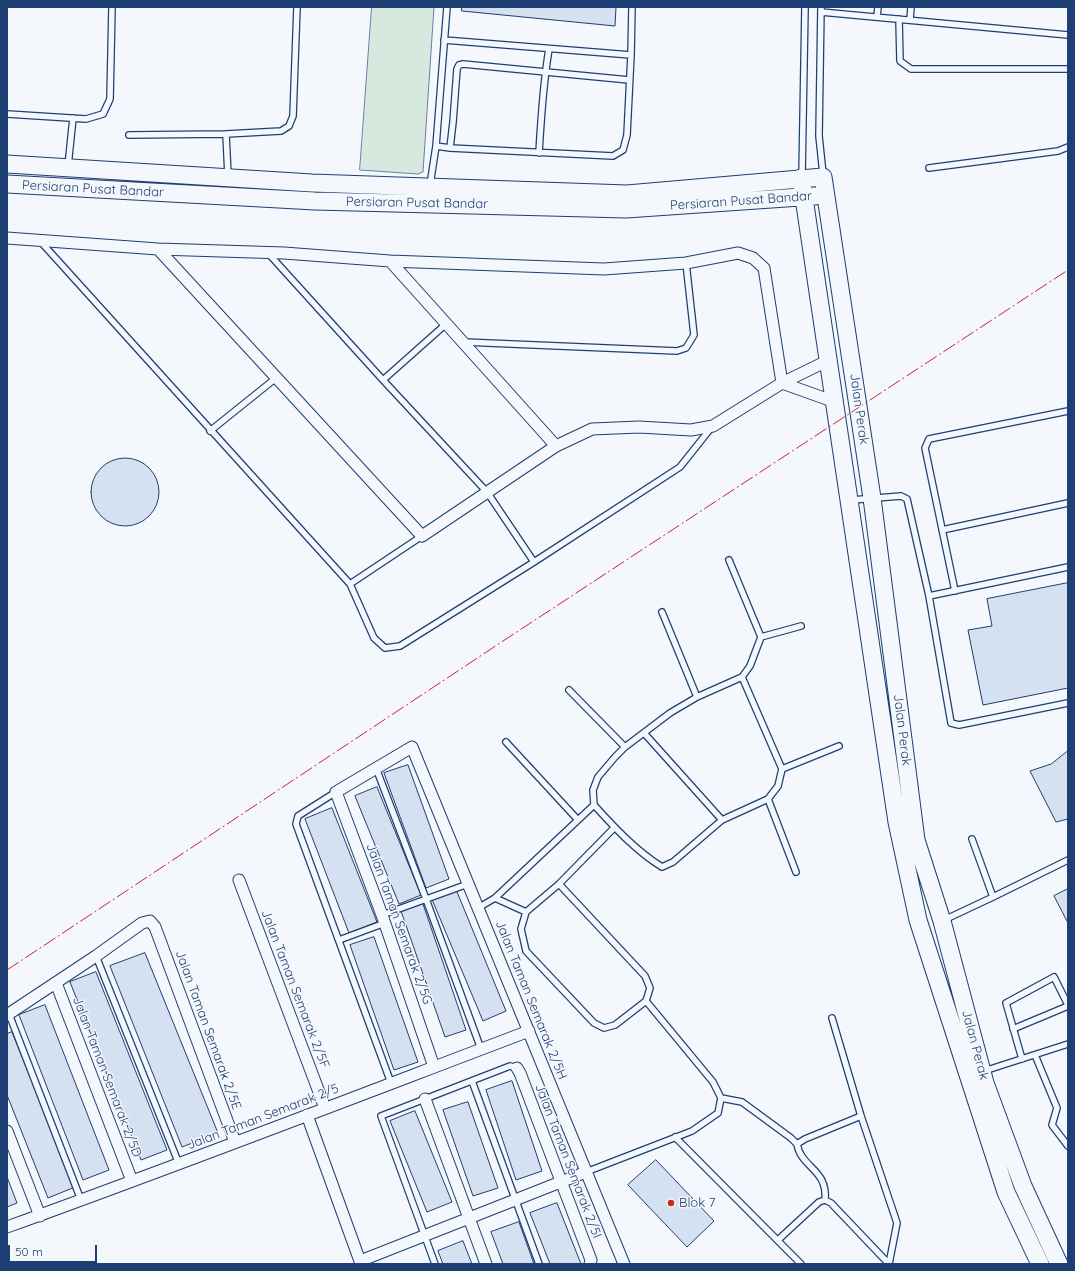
<!DOCTYPE html>
<html>
<head>
<meta charset="utf-8">
<style>
	body { margin:0 }
	#map { position:relative; width:1075px; height:1271px; overflow:hidden; background:#f4f7fb; font-family:Quicksand,sans-serif }
	canvas { display:block }
	.frame { position:absolute; inset:0; border:8px solid #1d3f73; pointer-events:none }
	.scale { position:absolute; left:8px; top:1245px; width:89px; height:18px; box-sizing:border-box; border:2px solid #1d3f73; border-top:0; padding-left:5px; font-size:12px; line-height:14px; white-space:nowrap; color:#1d3f73; -webkit-text-stroke:3px #f4f7fb; paint-order:stroke }
</style>
</head>
<body>
<div id="map">
<canvas width="1075" height="1271"></canvas>
<div class="frame"></div>
<div class="scale">50 m</div>
</div>
<script>
const context = document.querySelector('canvas').getContext('2d');
context.lineJoin = 'round';
function fillPath(path, color) { context.fillStyle = color; context.fill(path, 'evenodd'); }
function stroke(path, color, width, dash) { context.strokeStyle = color; context.lineWidth = width; context.lineCap = dash ? 'butt' : 'round'; context.setLineDash(dash || []); context.stroke(path); }
function label(font, color, halo, rows, align = 'center') {
  context.font = font + ' Quicksand,sans-serif'; context.lineWidth = 3; context.setLineDash([]); context.textBaseline = 'middle'; context.strokeStyle = halo; context.fillStyle = color; for (const [text, x, y, turn = 0] of rows) {
    context.save(); context.translate(x, y); context.rotate((+turn || 0) * Math.PI / 180); context.textAlign = isNaN(turn) ? turn : align; if (halo) context.strokeText(text, 0, 0); context.fillText(text, 0, 0); context.restore();
  }
}
const green = new Path2D(`
	M372,7H434L423,172L418,174L360,170Z`);
fillPath(green, '#d7e8df');
stroke(green, '#687fa3', 1);
const building = new Path2D(`
	M462,7H616L615,26L462,11Z
	M91 492a34 34 0 1 1 68 0a34 34 0 1 1-68 0Z
	M1068,583V688L983,705L968,630L992,626L987,599Z
	M1068,751V819L1056,822L1030,771L1051,764Z
	M408,765L449,879L426,888L384,773Z
	M377,787L421,895L399,904L355,796Z
	M332,808L377,922L349,933L305,819Z
	M455,887L506,1011L483,1021L431,897Z
	M1068,889V923L1054,896Z
	M423,904L466,1030L445,1037L401,911Z
	M374,937L418,1062L394,1070L350,945Z
	M145,953L218,1133L182,1147L110,966Z
	M96,972L167,1150L141,1160L70,982Z
	M45,1005L109,1170L83,1180L19,1015Z
	M12,1032L75,1187L48,1198L7,1095V1034Z
	M512,1081L542,1171L516,1180L486,1090Z
	M468,1102L498,1188L473,1196L443,1110Z
	M415,1111L452,1202L427,1212L390,1121Z
	M656,1160L714,1221L687,1247L628,1185Z
	M7,1177L17,1203L7,1207Z
	M557,1203L581,1264H550L530,1213Z
	M519,1222L534,1264H503L491,1232Z
	M463,1241L472,1264H443L438,1251Z`);
fillPath(building, '#d5e0f0');
stroke(building, '#1d3f73', 1);
const lane = new Path2D(`
	M821,7L819,136L823,174
	M821,12L1068,35
	M877,17L878,7
	M899,19L900,61L911,69H1068
	M910,20L911,7
	M631,55L632,7
	M7,114L86,119L103,114L110,99L112,7
	M129,135L226,134
	M436,146L450,148L613,156L623,150L627,135L631,55L444,40
	M450,148L453,122L457,69L459,65L463,64L629,80
	M539,153C541,118 543,84 549,49
	M68,166L73,118
	M929,168L1058,151L1068,147
	M228,176L226,134L281,131L289,126L293,116L297,7
	M802,176L805,7
	M430,185L436,146L447,7
	M41,242L350,584L422,536
	M268,253L383,380L487,492L534,562
	M464,342L677,351L686,348L694,335L686,263
	M383,380L446,324
	M210,431L276,378
	M852,500L901,496L907,499L929,596L1068,567
	M942,530L1068,503
	M350,584L374,638L385,648L400,646L534,562L680,467L711,428
	M955,591L925,448L929,439L1068,411
	M929,596L951,723L959,725L1068,703
	M662,612L697,697L670,713L625,747L615,757L598,777L593,790L594,805C614,827 636,851 662,867L673,862L722,820L768,799L778,786L782,769
	M761,637L801,626
	M742,677L782,769L839,746
	M569,690L625,747
	M697,697L742,677L750,666L761,637L729,560
	M644,733L722,820
	M506,742L578,820
	M376,768L426,899L481,1049
	M336,792L298,816L296,824L391,1083
	M768,799L796,872
	M559,884L526,912L521,929L526,951L594,1023L604,1028L615,1025L646,1001
	M993,897L1068,860
	M495,898L526,912
	M478,908L495,898L594,805
	M382,915L468,884
	M944,920L993,897L972,839
	M339,940L385,923
	M96,956L179,1164
	M9,1014L81,1200
	M832,1018L861,1116L897,1223L889,1264
	M1013,1029L1068,1006
	M1035,1055L1057,1108L1052,1125L1068,1146
	M1022,1059L1006,1003L1054,977L1068,1005
	M984,1071L1068,1044
	M472,1081L539,1264
	M721,1098L742,1102L791,1138L797,1144
	M675,1137L801,1264
	M586,1172L692,1131L718,1113L721,1098L713,1082L646,1001L650,988L645,976L559,884L614,828
	M825,1200C828,1169 801,1168 797,1144L805,1139L861,1116
	M825,1200L831,1203L889,1264
	M778,1240L819,1202L825,1200
	M435,1264L381,1116L510,1066L517,1068`);
const street = new Path2D(`
	M7,238L158,249L284,253L390,261L604,269L686,263L738,253L753,258L764,268L782,383
	M158,249L422,536L556,446L592,429L639,427L691,430L713,426L782,383L829,360
	M390,261L556,446
	M782,383L835,402
	M239,880L325,1108
	M56,983L132,1181
	M7,1015L96,956L142,923L150,921L155,927L235,1142
	M434,1067L382,915L336,792L412,747L624,1264
	M517,1068L520,1073L591,1260L590,1264
	M425,1099L486,1264
	M307,1115L361,1264
	M7,1131L40,1216
	M7,1227C182,1164 355,1097 529,1031
	M360,1261L586,1172`);
const primary = new Path2D(`
	M7,164L312,183L627,194L823,177L872,498L916,840L942,921L985,1083L1023,1186L1059,1264
	M801,178L897,822L918,920L1006,1192L1040,1264
	M7,184L315,201L626,209L815,196`);
stroke(lane, '#1d3f73', 8);
stroke(street, '#1d3f73', 13);
stroke(primary, '#1d3f73', 19);
stroke(lane, '#f4f7fb', 5.5);
stroke(street, '#f4f7fb', 11);
stroke(primary, '#f4f7fb', 17);
stroke(new Path2D(`
	M7,970L497,645L1068,270`), '#c62828', 1, [14, 3, 2, 3]);
for (const [x, y, r, color] of [
	[671,1203,4,"#c62828"]
]) { const dot = new Path2D(); dot.arc(x, y, r, 0, 2 * Math.PI); context.fillStyle = color; context.fill(dot); stroke(dot, '#f4f7fb', 1.5); }
label('13px', '#1d3f73', '#f4f7fb', [
	["Persiaran Pusat Bandar",93,189,3],
	["Persiaran Pusat Bandar",741,201,-4],
	["Persiaran Pusat Bandar",417,203,1],
	["Jalan Perak",859,409,82],
	["Jalan Perak",902,730,83],
	["Jalan Taman Semarak 2/5G",399,924,70],
	["Jalan Taman Semarak 2/5F",295,989,69],
	["Jalan Taman Semarak 2/5H",531,1000,68],
	["Jalan Taman Semarak 2/5E",208,1030,70],
	["Jalan Perak",975,1045,75],
	["Jalan Taman Semarak 2/5D",107,1077,69],
	["Jalan Taman Semarak 2/5",263,1117,-21],
	["Jalan Taman Semarak 2/5I",568,1161,69]
]);
label('13px', '#1d3f73', '#f4f7fb', [
	["Blok 7",679,1203]
], 'left');
</script>
</body>
</html>
